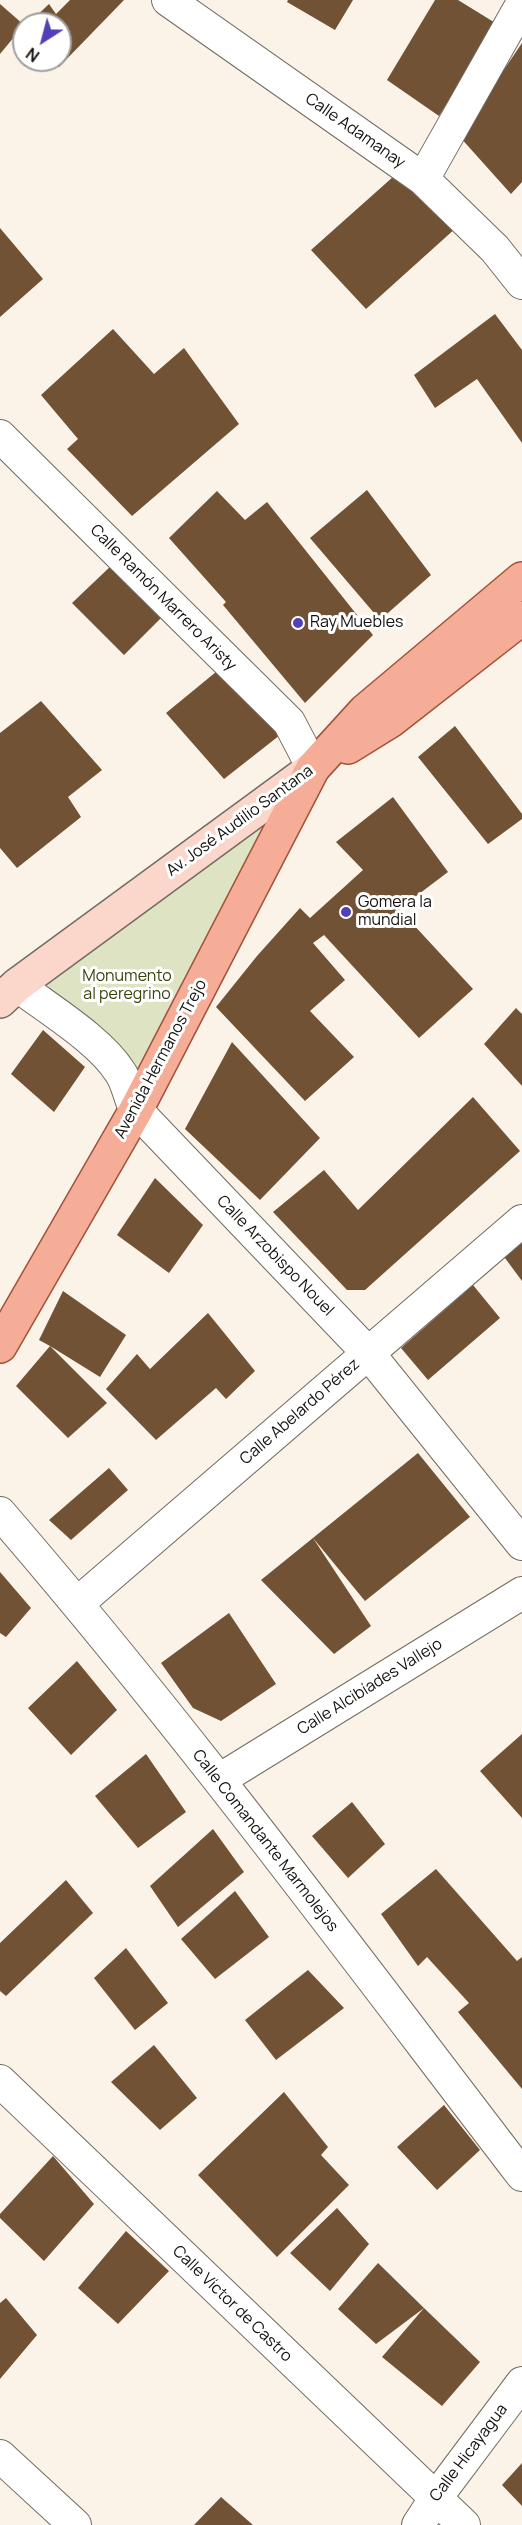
<!DOCTYPE html>
<html>
<head>
<meta charset="utf-8">
<style>
	body { margin:0 }
	#map { position:relative; width:522px; height:2525px; overflow:hidden; background:#fbf2e8; font-family:Manrope,sans-serif }
	canvas { display:block }
	.north { position:absolute; left:12px; top:12px; width:60px; height:60px; box-sizing:border-box; background:#fff; border:2px solid #a19f9e; border-radius:50%; rotate:216deg; font-size:16px; font-weight:700; line-height:24px; text-align:center; color:#13100d }
	.north::after { content:''; display:block; margin:auto; width:21px; height:27px; background:#5141b8; clip-path:polygon(50% 0,100% 100%,50% 72%,0 100%) }
</style>
</head>
<body>
<div id="map">
<canvas width="522" height="2525"></canvas>
<div class="north">N</div>
</div>
<script>
const context = document.querySelector('canvas').getContext('2d');
context.lineJoin = 'round';
function fillPath(path, color) { context.fillStyle = color; context.fill(path, 'evenodd'); }
function stroke(path, color, width, dash) { context.strokeStyle = color; context.lineWidth = width; context.lineCap = dash ? 'butt' : 'round'; context.setLineDash(dash || []); context.stroke(path); }
function label(font, color, halo, rows, align = 'center') {
  context.font = font + ' Manrope,sans-serif'; context.lineWidth = 6; context.setLineDash([]); context.textBaseline = 'middle'; context.strokeStyle = halo; context.fillStyle = color; for (const [text, x, y, turn = 0] of rows) {
    context.save(); context.translate(x, y); context.rotate((+turn || 0) * Math.PI / 180); context.textAlign = isNaN(turn) ? turn : align; if (halo) context.strokeText(text, 0, 0); context.fillText(text, 0, 0); context.restore();
  }
}
fillPath(new Path2D(`
	M313,768L129,1097L17,985Z`), '#dee3c4');
fillPath(new Path2D(`
	M70,0H124L59,67L53,60H60V24H28L49,4L56,14Z
	M288,0H353L335,30L287,2Z
	M435,0H458L497,24L439,116L387,80Z
	M0,4L24,25L0,54Z
	M522,43V182L511,194L459,136Z
	M403,168L457,227L366,309L311,250Z
	M0,228L43,279L0,317Z
	M495,314L522,350V443L477,379L435,408L414,375Z
	M113,329L154,374L184,348L239,424L132,516L67,449L78,439L41,395Z
	M367,490L431,575L380,620L310,538Z
	M217,491L245,520L267,502L373,635L305,703L223,605L226,602L169,538Z
	M113,564L161,618L124,655L72,603Z
	M222,667L280,735L224,779L166,713Z
	M41,701L102,770L68,797L81,817L17,868L0,848V733Z
	M455,726L522,814V819L488,844L418,757Z
	M393,797L448,872L399,909L473,989L419,1038L324,935L313,943L345,980L310,1011L354,1057L305,1101L216,1007L257,956L300,908L310,918L363,870L336,842Z
	M516,1008L522,1014V1086L484,1044Z
	M43,1030L85,1067L54,1112L11,1074Z
	M232,1042L320,1138L260,1200L185,1129Z
	M473,1097L520,1151L365,1290H347L273,1212L324,1170L358,1210Z
	M155,1178L203,1225L169,1273L117,1235Z
	M522,1237V1281L502,1254Z
	M473,1285L500,1318L428,1380L401,1348Z
	M63,1291L126,1335L100,1377L50,1346L107,1403L68,1438L16,1386L50,1346L39,1340Z
	M208,1313L255,1371L226,1399L216,1388L156,1440L106,1389L137,1354L150,1369Z
	M418,1453L470,1517L365,1601L313,1538L371,1626L334,1654L261,1580Z
	M109,1468L128,1490L71,1540L49,1520Z
	M0,1572L31,1608L6,1637L0,1633Z
	M229,1613L276,1684L221,1721L193,1708L161,1663Z
	M77,1661L117,1710L71,1755L28,1708Z
	M522,1734V1818L480,1771Z
	M146,1754L186,1812L138,1848L95,1796Z
	M352,1802L385,1844L348,1878L312,1836Z
	M213,1829L244,1872L178,1927L150,1886Z
	M436,1869L517,1961L522,1957V2089L458,2012L469,2003L427,1957L418,1966L381,1914Z
	M66,1880L93,1913L6,1996L0,1991V1943Z
	M235,1891L269,1937L215,1979L181,1939Z
	M126,1948L168,2003L135,2030L94,1978Z
	M308,1970L344,2008L276,2060L245,2020Z
	M154,2045L197,2098L160,2130L111,2082Z
	M284,2092L328,2147L321,2155L349,2185L277,2257L198,2175Z
	M444,2105L480,2150L437,2190L397,2147Z
	M53,2156L94,2204L44,2261L0,2218V2214Z
	M337,2208L369,2244L330,2291L290,2253Z
	M126,2231L169,2271L118,2324L78,2288Z
	M378,2263L424,2308L480,2362L442,2406L382,2357L424,2308L376,2344L338,2309Z
	M6,2298L37,2335L0,2379V2303Z
	M522,2463V2506L502,2485Z
	M221,2497L253,2525H194Z`), '#715234');
const street = new Path2D(`
	M168,0L423,179L495,249L522,283
	M423,179L522,4
	M0,436L289,722L313,768
	M17,985C48,1009 100,1040 120,1072C128,1083 129,1098 136,1110L369,1354L522,1544
	M0,1513C184,1726 351,1952 522,2175
	M78,1603L522,1221
	M219,1780L522,1593
	M0,2081L464,2525
	M0,2456L75,2525
	M418,2525L435,2499L522,2383`);
const secondary = new Path2D(`
	M0,1001L17,985L313,768`);
const primary = new Path2D(`
	M348,747L390,721L522,618
	M0,1346L136,1110L313,768L365,711L522,579`);
stroke(street, '#726b62', 34);
stroke(secondary, '#726b62', 36);
stroke(primary, '#a2523a', 36);
stroke(street, '#fff', 32);
stroke(secondary, '#fad6cb', 33);
stroke(primary, '#f5ad97', 33);
for (const [x, y, r, color] of [
	[298,623,6,"#5141b8"],
	[346,912,6,"#5141b8"]
]) { const dot = new Path2D(); dot.arc(x, y, r, 0, 2 * Math.PI); context.fillStyle = color; context.fill(dot); stroke(dot, '#fff', 2); }
label('16px', '#13100d', '#fff', [
	["Calle Adamanay",355,131,35],
	["Calle Ramón Marrero Aristy",163,598,45],
	["Av. José Audilio Santana",240,821,-36],
	["Avenida Hermanos Trejo",161,1059,-62],
	["Calle Arzobispo Nouel",275,1256,46],
	["Calle Abelardo Pérez",300,1412,-41],
	["Calle Alcibíades Vallejo",370,1687,-32],
	["Calle Comandante Marmolejos",265,1841,52],
	["Calle Víctor de Castro",232,2304,44],
	["Calle Hicayagua",469,2453,-53]
]);
label('16px', '#13100d', '#fff', [
	["Ray Muebles",310,623],
	["Gomera la",358,903],
	["mundial",358,921]
], 'left');
label('16px', '#3e420d', '#fff', [
	["Monumento",127,977],
	["al peregrino",127,995]
]);
</script>
</body>
</html>
